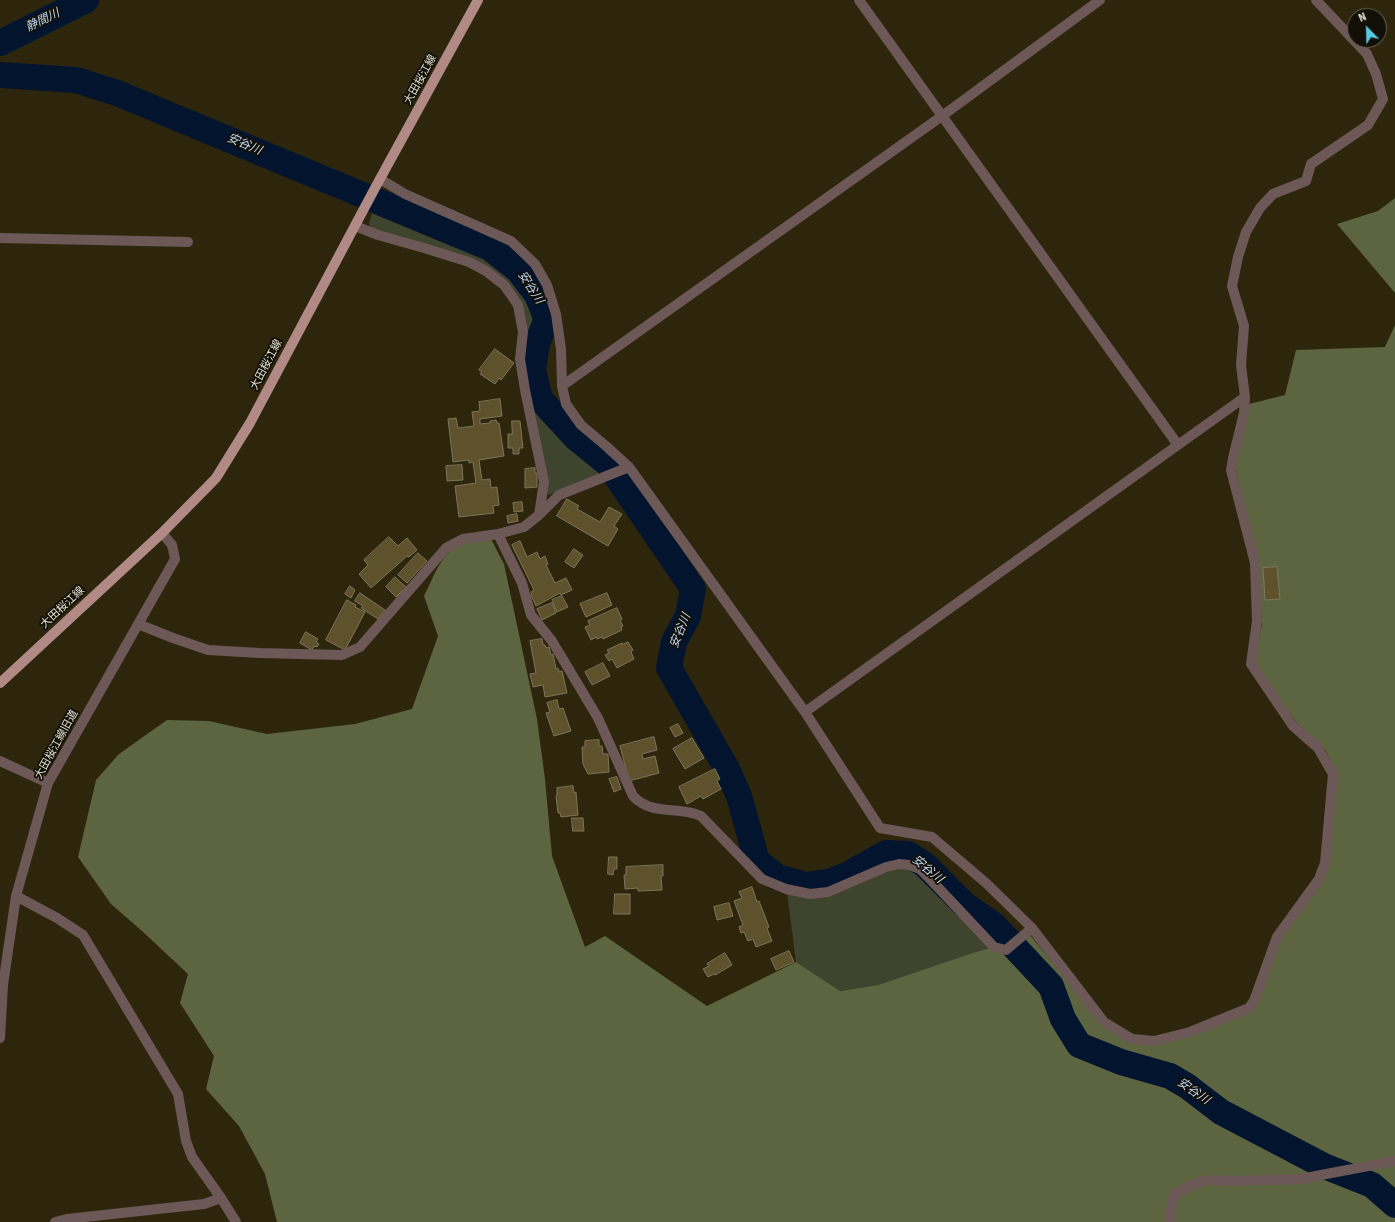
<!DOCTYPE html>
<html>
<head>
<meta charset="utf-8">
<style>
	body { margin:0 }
	#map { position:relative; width:1395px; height:1222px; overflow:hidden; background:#2d260d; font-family:"Source Sans 3",sans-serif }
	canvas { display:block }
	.north { position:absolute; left:1347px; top:8px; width:40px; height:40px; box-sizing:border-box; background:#120f06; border:1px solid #666257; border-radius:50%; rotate:337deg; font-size:11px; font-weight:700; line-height:16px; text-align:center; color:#e3dfd0 }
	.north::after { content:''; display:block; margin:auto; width:14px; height:18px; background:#56c9e1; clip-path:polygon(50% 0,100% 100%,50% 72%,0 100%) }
</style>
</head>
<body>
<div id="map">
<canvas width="1395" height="1222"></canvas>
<div class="north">N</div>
</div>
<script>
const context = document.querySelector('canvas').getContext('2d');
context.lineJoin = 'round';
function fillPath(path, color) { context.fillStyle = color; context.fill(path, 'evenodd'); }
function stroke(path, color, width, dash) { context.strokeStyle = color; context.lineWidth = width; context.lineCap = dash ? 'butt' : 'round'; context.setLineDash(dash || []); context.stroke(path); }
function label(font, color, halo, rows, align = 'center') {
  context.font = font + ' "Source Sans 3","Noto Sans JP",sans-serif'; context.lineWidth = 3.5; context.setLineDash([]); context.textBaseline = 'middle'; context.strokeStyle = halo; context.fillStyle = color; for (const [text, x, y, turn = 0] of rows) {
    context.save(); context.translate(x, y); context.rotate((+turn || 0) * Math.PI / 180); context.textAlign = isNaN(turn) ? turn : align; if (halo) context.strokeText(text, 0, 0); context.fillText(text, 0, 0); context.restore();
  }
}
fillPath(new Path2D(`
	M372,213L451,246L470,250L494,260L515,280L526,297L532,318L533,342L529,363L535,400L551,414L564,433L607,474L548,495L547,477L524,363L523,311L481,264L373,230L369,224Z
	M891,868L914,870L930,882L990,948L878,985L839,991L796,962L787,892L808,898Z`), '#3f442e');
fillPath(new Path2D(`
	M1395,198V293L1337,224L1378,211Z
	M1395,325V1222H277L265,1174L239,1126L206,1089L214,1056L180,1003L188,974L142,931L111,904L78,857L96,780L119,754L167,720L209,721L267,734L355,724L412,709L438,636L424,596C434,577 441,552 462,543C470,540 482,540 491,539L504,564L537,719L545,779L552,856L585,947L605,936L707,1006L796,962L840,991L878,985L973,953L1031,936L1103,1025L1134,1044L1250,1011L1280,940L1322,883L1335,770L1326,751L1298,724L1254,665L1262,624L1259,570L1235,465L1249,404L1285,395L1296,350L1385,347Z`), '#5c6540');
fillPath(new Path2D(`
	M59,0H82L0,53V33L23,24Z`), '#03152e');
stroke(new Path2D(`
	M0,43L86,0
	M0,75L76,80L117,93L490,248L518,270L537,295L547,319L537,343L533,370L540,399L576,438L608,464L693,589L688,616L674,642L669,668L727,769L739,796L757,861L777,877L806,885L829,882L849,874L886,853L908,854L925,865L965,905L994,925L1051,986L1063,1019L1079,1045L1121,1062L1170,1076L1187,1086L1221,1112L1324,1166L1372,1185L1395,1205`), '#03152e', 26);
const building = new Path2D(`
	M495,349L514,363L501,380L499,378L495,384L480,374L482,372L479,370Z
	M500,399L502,416L480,419V424L490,423V421L496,420L497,423H499L504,456L479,460L482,480L490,479L491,488L497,487L499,505L493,506L494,513L459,517L455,486L476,483L473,462L469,463V460L453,462L448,419L456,418L458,428L474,426L472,412L480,411L479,402Z
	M512,421H520L523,448H519V454H513V448H508V434H512Z
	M462,465L463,480L447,481L446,466Z
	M535,468V473H537V487L525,488V469Z
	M567,499L579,506L577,509L600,522L609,507L622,514L614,526L618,529L608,546L557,516Z
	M522,502L523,511L514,512L513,503Z
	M517,514L518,521L508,523L507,516Z
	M389,537L398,546L407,538L417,550L409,557L407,556L371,588L359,574L368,565L364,560Z
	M520,541L527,557L537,552L540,559L545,556L548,564L546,565L555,583L566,578L572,590L561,595L560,593L536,606L531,595H532L531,592L534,590L512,545Z
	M574,549L583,555L574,568L565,562Z
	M418,553L427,561L407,583L398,575Z
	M1277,567L1280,599L1265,600L1263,568Z
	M395,577L406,587L396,597L386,587Z
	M350,586L355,590L351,598L345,594Z
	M360,593L385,610L378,619L361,608L363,606L355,601Z
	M607,593L612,605L586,617L580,604Z
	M562,596L568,607L557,612L552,600Z
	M347,600L356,605L355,607L365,612L345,650L326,640Z
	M552,603L556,613L542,620L537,609Z
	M617,608L622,619L620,620L623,626L621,627L622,630L603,639L602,637L597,639L596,637L591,640L585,627L590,625L588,621Z
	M306,632L318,639L316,642L319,644L317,647L314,646L312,650L300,643Z
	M542,639L543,645H545L546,648L549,647L551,655L553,654L556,669L558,668L559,672L562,671L567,693L545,697L543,685L533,687L530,674L536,673L530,641Z
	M628,642L633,650L631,652L634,659L617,668L612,659L609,661L605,655L609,653L607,650L622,643L623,644Z
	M603,663L610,676L592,685L585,672Z
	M557,700L559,709L563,708L571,731L554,736L546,713L550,712L547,703Z
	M678,724L683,733L675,737L670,728Z
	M654,737L657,750L642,754L643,759L655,756L659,773L629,781L620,746Z
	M692,738L704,758L685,769L673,749Z
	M599,740V746H602L603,754H608L609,772L588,774L583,764L582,747H585V741Z
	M715,769L720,779L717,781L721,789L703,799L701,796L687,804L679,787Z
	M617,777L621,789L614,792L609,779Z
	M573,786L574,793L576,792L578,815L561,817L560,813H558L556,796L557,795V788Z
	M572,818H583L584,831H573Z
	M609,857H617V869H614L613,875L608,874Z
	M663,865V876H661L662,890L638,891V888L625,889L624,875H626V867Z
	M752,887L757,902L759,901L769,927L767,928L772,941L756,947L753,939L748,941L744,932L741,933L739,927L743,925L734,901L742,898L739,892Z
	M615,894H630V914H614Z
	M729,903L733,916L717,920L714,907Z
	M789,951L794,962L776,970L771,959Z
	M725,953L732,965L715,975L714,974L708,977L703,969L709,966L707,964Z`);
fillPath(building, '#5d522c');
stroke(building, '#7d755a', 1);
stroke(new Path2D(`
	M859,0L1178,445
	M380,179L405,194L511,241L535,264L547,285L556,314L561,349L562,386L566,404L581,425L606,446L629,467L805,712L880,828L932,837L986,883L1032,928L1104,1022L1132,1039L1154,1041L1190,1032L1249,1008L1254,1001L1277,937L1319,879L1325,863L1333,774L1318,748L1293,726L1251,664L1257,621L1255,563L1231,470L1233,458L1244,413L1245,397L1241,365L1244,326L1232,286L1238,257L1246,232L1260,208L1273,194L1306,181L1311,164L1368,125L1383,99L1376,74L1367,54L1316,0
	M355,226L378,235L424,248L469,262L486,271L504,285L518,305L523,332L520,359L525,390L544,482L539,515
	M0,238L188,242
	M562,386L942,116L1100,0
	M498,534L524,527L539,515L559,495L629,467
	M138,624L173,638L208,650L259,653L342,655L360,647L446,548L463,539L498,534L522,583L531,615L552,641L598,718L633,796C653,817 678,805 701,816L762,879L786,889L810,894L828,892L886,867L899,864L909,865L920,869L931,880L994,947L1006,950L1032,928
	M805,712L1245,397
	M0,761L48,783
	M16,896L57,918L83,935L178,1094L186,1141L192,1157L221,1198L236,1222
	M0,1038L3,985L16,896L48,783L175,559L172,545L162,533
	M55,1222L67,1219L204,1204L221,1198
	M1171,1222L1170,1210L1175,1194L1186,1187L1207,1180L1233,1181L1300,1179L1395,1161`), '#6c5856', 10);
stroke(new Path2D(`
	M0,683L162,533L216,478L250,423L375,188L478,0`), '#b18985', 10);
label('11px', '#e3dfd0', '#120f06', [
	["大田桜江線",421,80,-61],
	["大田桜江線",267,365,-62],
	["大田桜江線",63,608,-43],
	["大田桜江線旧道",57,745,-61]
]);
label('italic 12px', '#bcd5f5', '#120f06', [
	["静間川",43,21,-26],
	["安谷川",244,145,23],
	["安谷川",530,288,57],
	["安谷川",681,631,-68],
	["安谷川",927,870,40],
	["安谷川",1193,1092,35]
]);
</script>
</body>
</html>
